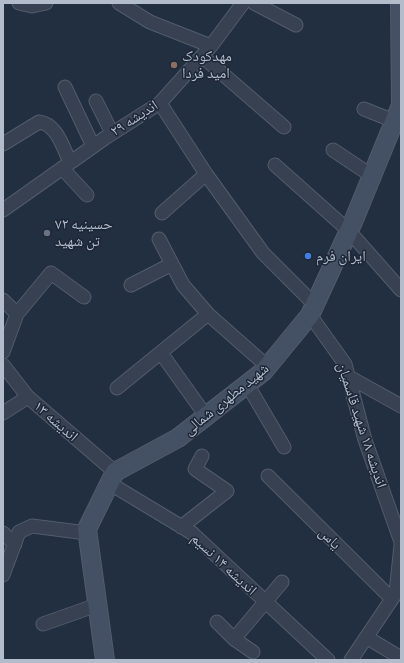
<!DOCTYPE html>
<html>
<head>
<meta charset="utf-8">
<style>
	body { margin:0 }
	#map { position:relative; width:404px; height:663px; overflow:hidden; background:#222f41; font-family:Commissioner,sans-serif }
	canvas { display:block }
	.frame { position:absolute; inset:0; border:4px solid #b3bccb; pointer-events:none }
</style>
</head>
<body>
<div id="map">
<canvas width="404" height="663"></canvas>
<div class="frame"></div>
</div>
<script>
const context = document.querySelector('canvas').getContext('2d');
context.lineJoin = 'round';
function stroke(path, color, width, dash) { context.strokeStyle = color; context.lineWidth = width; context.lineCap = dash ? 'butt' : 'round'; context.setLineDash(dash || []); context.stroke(path); }
function label(font, color, halo, rows, align = 'center') {
  context.font = font + ' Commissioner,"Noto Naskh Arabic",sans-serif'; context.lineWidth = 3; context.setLineDash([]); context.textBaseline = 'middle'; context.strokeStyle = halo; context.fillStyle = color; for (const [text, x, y, turn = 0] of rows) {
    context.save(); context.translate(x, y); context.rotate((+turn || 0) * Math.PI / 180); context.textAlign = isNaN(turn) ? turn : align; if (halo) context.strokeText(text, 0, 0); context.fillText(text, 0, 0); context.restore();
  }
}
const street = new Path2D(`
	M19,3L32,6L46,3
	M119,3L150,22L211,46
	M254,3L296,25
	M202,56L284,127
	M65,87L93,146
	M96,101L112,133
	M160,103L206,174L263,253L315,305
	M364,109L394,121
	M3,144L39,122C57,124 63,148 70,162
	M333,150L372,176
	M275,165L349,231L401,290
	M62,168L87,195
	M3,210L105,138L160,103L211,46L243,3
	M162,213L206,174
	M159,239L183,285L208,314L268,367
	M131,285L172,264
	M3,300L17,314
	M310,315L345,364L365,440L401,542
	M3,352L17,314L51,273L84,297
	M161,353L206,416
	M3,365L28,397L115,472
	M349,377L401,406
	M247,384L284,447
	M117,388L208,314
	M3,413L28,397
	M268,476L392,599
	M109,483L192,533L328,660
	M181,527L227,491L195,469L202,456
	M3,533L15,544
	M3,575L19,532L32,526L87,533
	M217,622L234,639L282,582
	M43,624L97,605
	M366,637L401,658
	M234,639L253,652
	M351,660L396,593L401,545`);
const secondary = new Path2D(`
	M105,660L87,529L115,472L178,438L264,371L310,315L353,222L401,105L400,3`);
stroke(street, '#525c6b', 15);
stroke(secondary, '#525c6b', 20);
stroke(street, '#374151', 13);
stroke(secondary, '#445064', 18);
for (const [x, y, r, color] of [
	[174,65,4,"#8d6e63"],
	[47,233,4,"#6b7280"],
	[308,256,4,"#3f7fe0"]
]) { const dot = new Path2D(); dot.arc(x, y, r, 0, 2 * Math.PI); context.fillStyle = color; context.fill(dot); stroke(dot, '#1c2636', 1.5); }
label('15px', '#b3bccb', '#1c2636', [
	["مهدکودک",182,56],
	["امید فردا",182,73],
	["حسینیه ۷۲",55,224],
	["تن شهید",55,241],
	["ایران فرم",316,256]
], 'left');
label('15px', '#b3bccb', '#1c2636', [
	["اندیشه ۲۹",134,118,-33],
	["شهید مطهری شمالی",226,399,-39],
	["اندیشه ۱۳",56,421,41],
	["اندیشه ۱۸ شهید قاسمیان",362,425,72],
	["یاس",330,538,45],
	["اندیشه ۱۴ نسیم",224,564,43]
]);
</script>
</body>
</html>
